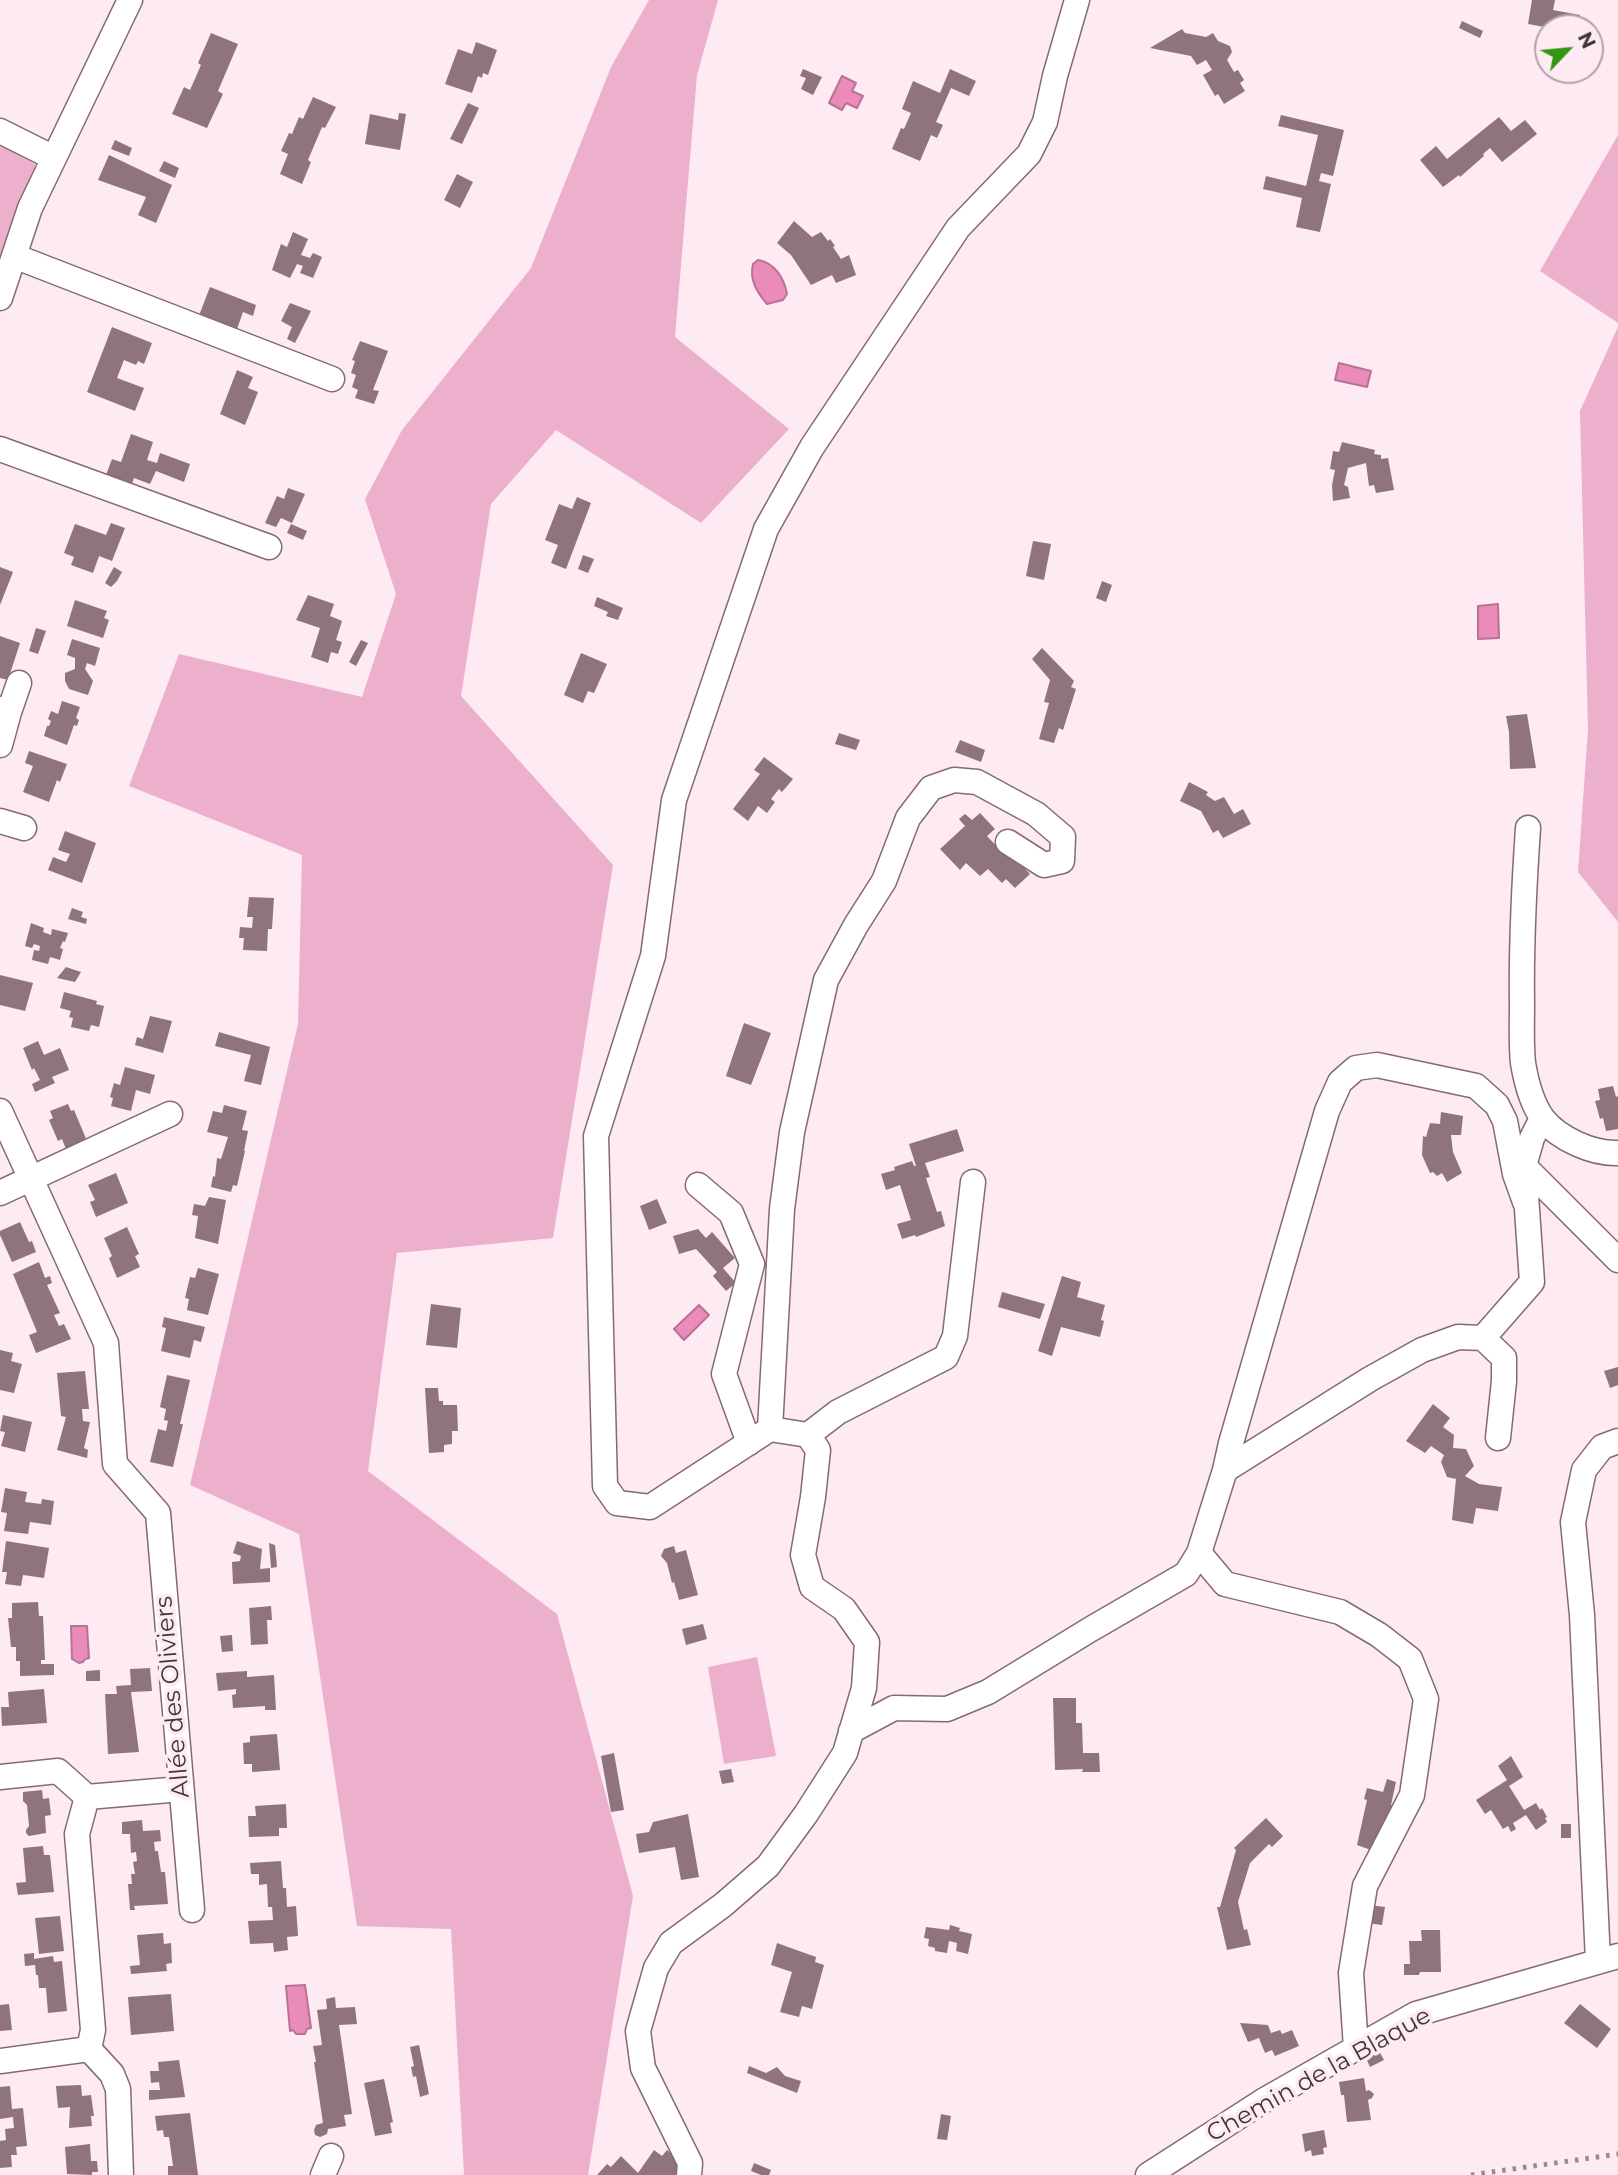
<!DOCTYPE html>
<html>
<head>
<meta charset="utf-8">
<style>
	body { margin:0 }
	#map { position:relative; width:1618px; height:2175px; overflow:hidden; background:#fdeaf2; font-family:Montserrat,sans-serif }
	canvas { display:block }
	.north { position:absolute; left:1534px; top:14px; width:70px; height:70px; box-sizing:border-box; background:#fdeaf2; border:2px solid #b2a2a9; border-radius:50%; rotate:64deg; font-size:19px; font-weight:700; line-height:28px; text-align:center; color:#42363b }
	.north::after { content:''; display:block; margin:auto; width:24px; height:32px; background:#349515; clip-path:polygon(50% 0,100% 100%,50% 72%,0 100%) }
</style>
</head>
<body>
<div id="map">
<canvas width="1618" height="2175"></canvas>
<div class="north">N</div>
</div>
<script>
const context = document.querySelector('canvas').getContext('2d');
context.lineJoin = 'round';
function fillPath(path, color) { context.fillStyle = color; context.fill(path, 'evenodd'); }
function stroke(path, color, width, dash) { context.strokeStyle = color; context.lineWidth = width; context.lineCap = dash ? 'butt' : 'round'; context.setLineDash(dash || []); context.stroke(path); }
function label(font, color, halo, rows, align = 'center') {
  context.font = font + ' Montserrat,sans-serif'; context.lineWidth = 7; context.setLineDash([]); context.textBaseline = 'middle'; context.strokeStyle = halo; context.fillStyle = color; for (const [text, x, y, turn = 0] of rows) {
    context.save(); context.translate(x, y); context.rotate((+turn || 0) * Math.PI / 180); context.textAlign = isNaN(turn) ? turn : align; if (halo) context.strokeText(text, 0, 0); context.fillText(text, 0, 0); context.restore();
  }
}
fillPath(new Path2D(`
	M649,0H718L697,75L675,337L789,429L701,523L556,430L491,504L461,696L613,865L553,1238L397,1253L368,1471L557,1614L633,1896L588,2175H464L451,1929L357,1926L299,1534L190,1485L298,1024L302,855L129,786L179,654L362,697L396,594L365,499L402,430L531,268L611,67Z
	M1618,135V323L1540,271Z
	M0,144L35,164L34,176L0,281Z
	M1618,327V922L1578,872L1588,729L1580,411Z
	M757,1657L776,1756L724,1764L708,1667Z`), '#edb0cc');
const water = new Path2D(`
	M842,76L856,83L852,91L863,96L857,108L846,103L842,110L829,103Z
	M758,260C775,263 784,278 787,294L783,300L767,304C757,292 749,280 753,264Z
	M1339,363L1371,371L1367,387L1335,380Z
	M1498,604L1499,638L1478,639V606Z
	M699,1305L709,1315L684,1340L674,1329Z
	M71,1626H87L89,1658L85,1659L83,1662L79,1663L72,1659Z
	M305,1985L311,2028L307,2029L305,2034H296L293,2030L290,2031L286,1986Z`);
fillPath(water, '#ea8bb9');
stroke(water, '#b87293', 2);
fillPath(new Path2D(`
	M1532,0H1555L1553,10L1580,15L1578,28L1551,25L1550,28L1528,24Z
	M1462,21L1483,31L1480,38L1459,28Z
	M1182,29L1185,33L1206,37L1213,33L1218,41L1230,46L1232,52L1227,60L1234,72L1238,70L1244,80L1240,83L1245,91L1224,104L1218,94L1215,96L1203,75L1212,70L1206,60L1197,65L1191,56L1150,48Z
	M211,33L238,44L218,91L223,94L207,128L172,114L184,87L190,90L201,65L198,63Z
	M476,42L497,50L488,75L483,73L482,78L478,76L472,93L445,84L458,49L472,54Z
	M803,69L822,77L813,95L801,89L806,78L800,76Z
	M950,69L976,81L969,96L951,88L936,122L943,125L937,138L931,135L920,161L892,149L901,128L904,129L911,113L902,109L913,81L940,93Z
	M313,97L336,107L325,128L322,127L308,160L311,162L302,184L280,174L288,154L281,151L289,133L292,134L299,117L303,119Z
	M468,103L479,108L462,144L450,139Z
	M399,113L406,114L400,150L365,144L370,114L398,120Z
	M1281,115L1344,130L1333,176L1321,173L1319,181L1331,184L1320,232L1296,227L1302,198L1263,189L1266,176L1306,186L1318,135L1278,126Z
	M1499,117L1511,131L1525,120L1537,134L1502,162L1490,148L1483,154L1484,156L1460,177L1459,175L1443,187L1420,160L1436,146L1447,159Z
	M115,140L132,148L129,156L111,149Z
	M109,155L172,185L156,223L138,215L146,197L98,180Z
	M164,161L179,168L175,178L159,171Z
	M457,174L473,182L460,208L444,200Z
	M794,221L812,237L821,232L828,241L830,239L835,246L833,247L841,259L849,255L856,275L836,283L832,275L811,285L791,255L777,243Z
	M293,232L308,239L301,255L310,258L313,253L322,257L313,278L300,273L303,266L297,264L290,278L272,270L281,244L287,247Z
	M210,287L256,305L253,316L243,312L236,332L198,318Z
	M290,303L311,311L295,343L287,339L292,327L281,321Z
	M112,327L152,343L144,364L138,361L136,365L124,360L117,378L144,388L135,411L87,392Z
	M360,341L388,351L373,390L379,391L374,404L355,398L358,390L352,387L356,375L351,373L355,361L352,360Z
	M237,370L253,377L248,388L258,392L245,425L220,414Z
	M131,434L153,442L147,460L157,463L160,453L190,464L184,482L156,471L150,484L134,478L132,484L106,475L112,459L121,462Z
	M1342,442L1375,450L1374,454L1381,455V459L1388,458L1394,490L1376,493L1374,485L1369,486L1366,463L1348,468L1344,485L1348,487L1350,498L1333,501L1332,485L1335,470L1330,469L1333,451L1339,452Z
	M288,488L305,494L292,523L281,518L276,527L265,523L277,496L284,499Z
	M577,497L591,503L566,569L551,563L558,545L545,540L559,504L572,509Z
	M111,523L125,528L112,561L99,556L93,573L71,565L74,557L64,553L75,524L106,535Z
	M291,524L307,531L303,540L287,533Z
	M1033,541L1051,544L1044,580L1026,576Z
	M583,555L594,559L588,573L578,569Z
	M0,567L13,572L0,605Z
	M114,567L122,572L117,581L111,587L105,583Z
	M1102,581L1112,585L1106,602L1096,598Z
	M308,595L334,604L330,616L342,621L336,640L342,642L338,654L331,652L328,663L311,657L320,628L296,620Z
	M597,597L623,608L618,620L606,616L608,612L594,606Z
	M75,600L107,611L104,618L109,620L103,638L67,626Z
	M36,628L46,631L38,654L29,651Z
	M0,636L20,643L8,680L0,678Z
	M72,639L100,648L95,666L87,663L85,669L93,681L88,695L69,689L65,681V673L75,669V658L67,655Z
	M361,640L368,643L356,666L349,662Z
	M1042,648L1074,681L1071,687L1076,689L1063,730L1059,728L1054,743L1039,739L1049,703L1044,702L1050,680L1032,659Z
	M581,653L607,664L594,693L588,691L583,703L564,695Z
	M62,701L80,707L76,718L79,720L77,726L74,725L67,745L44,736L47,726H49L51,721L48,719L51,711L58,714Z
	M1527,714L1536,768L1510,769L1509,732L1506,716Z
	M839,733L860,740L856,750L835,744Z
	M960,740L985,750L981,762L955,752Z
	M29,751L67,764L60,782L57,780L49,802L23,792L33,766L25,763Z
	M764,757L793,779L782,792L779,789L771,799L775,802L767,813L758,806L748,821L733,809L760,774L754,770Z
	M1189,782L1208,792L1206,795L1215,801L1224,797L1234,814L1243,809L1251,824L1223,838L1218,830L1213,833L1201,811L1180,801Z
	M980,813L995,829L987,836L1003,853L1007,850L1030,874L1015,888L1006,879L1002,883L988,869L980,876L966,863L960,870L940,849L965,826L959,819L965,814L972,820Z
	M65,831L96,843L82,883L48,870L53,857L66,862L70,854L58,850Z
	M249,897L274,898L272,929H268L267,951L243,950L244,938H239L240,927L252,928L253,917H247Z
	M72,908L83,912L81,917L87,919L86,924L68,919Z
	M31,923L44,928L43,932L51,935L52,929L68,933L65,942L63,941L60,948L63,949L60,960L50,957L48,964L32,960L34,950L39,951L40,946L34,944L32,948L25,946Z
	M66,967L81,972L75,982L57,978Z
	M0,975L33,983L25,1011L0,1005Z
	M64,992L97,1001L96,1004L104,1006L99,1027L91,1025L89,1031L71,1027L73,1018L69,1017L71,1011L60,1008Z
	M150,1016L172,1021L163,1053L135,1045L137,1037L143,1039Z
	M744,1023L771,1033L751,1085L726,1076Z
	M219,1032L270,1047L261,1085L244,1081L251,1055L215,1046Z
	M38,1041L44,1055L60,1048L69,1070L52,1077L55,1083L35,1092L32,1084L40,1080L34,1068L32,1070L23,1048Z
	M125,1067L155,1075L150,1094L136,1090L131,1111L111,1106L113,1098L110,1097L114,1083L120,1085Z
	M1613,1086L1616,1097L1618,1096V1129L1606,1131L1603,1118L1600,1119L1595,1101L1600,1100L1598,1089Z
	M68,1104L71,1111L74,1110L87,1141L66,1149L62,1139L58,1141L49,1120L53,1118L50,1111Z
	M224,1105L247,1111L242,1130L248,1131L244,1151H245L237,1186L233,1185L231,1192L211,1187L213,1176L215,1177L217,1158L221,1159L228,1137L207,1132L213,1111L222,1113Z
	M1441,1112L1463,1116L1461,1135H1451L1453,1152L1462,1173L1447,1182L1442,1173L1437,1176L1433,1172L1430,1173L1422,1155L1423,1136L1426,1137L1430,1123L1440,1124Z
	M957,1129L964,1151L925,1163L930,1177L926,1178L937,1212L941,1211L945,1226L916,1237L915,1235L902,1239L897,1224L911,1220L900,1185L886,1190L881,1174L895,1170L894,1167L912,1161L914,1166H916L909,1144Z
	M116,1173L128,1203L96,1217L90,1202L95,1200L88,1185Z
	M209,1197L226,1200L218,1244L195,1238L198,1216L192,1215L194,1204L205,1206Z
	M657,1199L667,1223L649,1230L640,1206Z
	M20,1222L29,1242L32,1241L36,1252L12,1262L0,1235V1231Z
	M127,1227L139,1254L135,1256L140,1267L117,1278L109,1258L112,1256L104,1238Z
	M698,1229L706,1238L712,1232L735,1258L723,1268L736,1283L726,1291L713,1276L717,1272L696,1249L679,1254L673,1236Z
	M39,1262L45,1278L50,1276L52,1283L47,1285L60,1313L54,1315L59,1326L64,1324L71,1339L36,1353L29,1335L37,1332L13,1274Z
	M198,1268L219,1274L208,1315L187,1310L189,1299L185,1298L190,1277L195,1278Z
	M1062,1276L1081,1282L1077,1297L1105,1305L1101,1320L1104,1321L1100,1337L1061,1327L1052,1356L1038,1351Z
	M1002,1292L1045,1304L1040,1319L998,1307Z
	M431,1304L461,1308L457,1348L426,1345Z
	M164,1317L205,1327L201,1342L194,1340L190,1358L161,1351L166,1328L162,1327Z
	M0,1350L13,1353L11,1361L22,1364L14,1393L0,1390Z
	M1618,1367V1385L1610,1388L1604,1371Z
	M85,1371L89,1409H82L83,1421L90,1422L84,1448L88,1450L87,1458L57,1450L66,1417L61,1416L57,1373Z
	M167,1375L190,1380L180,1424H183L173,1467L150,1462L158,1429L166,1431L168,1421L164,1420L166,1409L160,1407Z
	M425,1388H438L439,1401H443V1405H457L458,1431H452V1444L444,1445V1452L429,1453Z
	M1433,1404L1450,1418L1443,1427L1454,1435L1453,1448L1466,1449L1474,1466L1465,1476L1479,1484L1502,1487L1498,1511L1476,1508L1473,1524L1452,1520L1456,1479L1447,1477L1441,1462L1444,1455L1431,1446L1425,1453L1406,1441Z
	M3,1415L32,1422L25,1452L1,1446L5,1432L0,1431Z
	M5,1488L27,1492L25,1502L41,1504L42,1499L54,1501L51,1525L30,1522L28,1534L4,1531L7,1513L1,1512Z
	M6,1541L49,1548L44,1578L23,1575L21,1586L5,1584L7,1572H2Z
	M237,1541L262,1549L260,1569L270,1568V1582L233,1584L232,1562L240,1561L241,1556L233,1553Z
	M269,1543L275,1545L277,1567L271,1568Z
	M674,1546L676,1553L686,1550L698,1595L679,1600L674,1582L672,1583L667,1563L661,1556L664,1549Z
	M38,1602L39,1616H43L45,1660H41V1664H54V1675L20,1676V1661H16V1647H11L8,1618H12V1603Z
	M271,1606L272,1620H267L268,1644L251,1645L249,1608Z
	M703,1624L707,1639L686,1645L682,1629Z
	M232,1635L233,1651L222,1652L220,1636Z
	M150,1668L152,1691L131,1692L139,1752L108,1754L105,1694H117L116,1686L131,1685L130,1669Z
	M100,1670V1681H86V1671Z
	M247,1671V1677L274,1675L276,1710H265V1706L233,1708L232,1695L236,1694V1689L218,1691L216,1673Z
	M44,1689L47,1723L2,1726L1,1707H9L8,1692Z
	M1053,1698H1076V1723H1082L1083,1753H1099L1100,1772H1082L1083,1769L1055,1770Z
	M277,1734L280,1770L252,1772V1764H244L243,1743L250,1742V1736Z
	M614,1753L624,1810L611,1812L601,1756Z
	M1511,1756L1523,1777L1509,1786L1524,1810L1536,1803L1540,1810L1542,1808L1547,1817L1545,1818L1547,1822L1536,1830L1526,1815L1513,1823L1516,1829L1511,1832L1508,1826L1503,1829L1491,1810L1485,1814L1476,1800L1507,1780L1498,1766Z
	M731,1769L734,1782L722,1784L719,1771Z
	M1387,1779L1396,1782L1391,1805L1398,1807L1371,1850L1357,1845L1367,1800L1364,1799L1367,1788L1383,1792Z
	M42,1790L43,1799L49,1798L51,1815L45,1816L46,1833L29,1836L26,1833V1830L29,1826L27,1805L23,1801V1792Z
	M286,1804L287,1828H279V1836L249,1837L248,1816H256L255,1806Z
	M688,1814L699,1877L681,1880L675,1847L639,1853L636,1834L649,1832L653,1822Z
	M1266,1818L1283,1836L1272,1847L1269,1844L1250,1863L1238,1902L1244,1930L1247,1929L1251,1945L1227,1950L1217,1907H1220L1236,1850L1234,1848Z
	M142,1820L143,1831L160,1830L161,1841L154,1842L155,1851H158L161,1872H165L168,1904L134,1906L135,1910H130L128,1884H132L131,1874H135L133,1862L137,1861L136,1852L131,1853L130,1834H122V1822Z
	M1561,1824H1571V1838H1561Z
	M43,1846L44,1855H50L54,1892L18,1895L16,1883L26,1882L23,1848Z
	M281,1861L283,1888H286L287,1907L296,1906L298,1936L287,1937L288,1950L274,1952L273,1943L250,1944L248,1921L273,1920L272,1907H268L267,1884L259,1885V1874H251L250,1863Z
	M1369,1905L1385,1907L1382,1925L1367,1923Z
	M60,1916L64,1951L39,1954L35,1918Z
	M950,1925L960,1928L959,1931L972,1934L968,1954L956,1951L957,1943L949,1941L947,1953L935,1951V1948L928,1946L929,1939L924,1938L926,1927L949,1930Z
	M1421,1930H1440L1441,1972H1420L1419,1975H1404V1964H1410L1409,1941H1422Z
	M163,1933L164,1944L171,1943L172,1963L166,1964L167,1971L131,1974L130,1966L140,1965L137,1935Z
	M777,1943L816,1957L815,1962L824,1965L812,2009L802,2006L799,2017L780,2012L792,1972L771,1965Z
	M34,1953V1959L53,1956L54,1962L62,1961L67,2011L48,2013L46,1988H39L38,1975H36L35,1965L25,1966L24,1954Z
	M171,1994L174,2031L131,2035L128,1997Z
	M335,1997L336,2008L355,2007L357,2024L339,2025L352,2114L344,2115L346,2126L328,2129L327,2134L320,2137L315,2135L314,2130L316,2125L323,2123L314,2062H316L313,2046L322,2045L317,2010L327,2009L326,1999Z
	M9,2004L12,2030L0,2031V2005Z
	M1580,2004L1611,2029L1597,2048L1564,2023Z
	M1240,2023L1268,2025L1271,2033L1280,2030L1282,2034L1292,2030L1299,2046L1275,2056L1272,2050L1265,2053L1259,2038L1248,2042Z
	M419,2045L429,2094L420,2097L416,2076L413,2077L411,2067L414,2066L410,2047Z
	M1379,2051L1384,2060L1370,2067L1366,2058Z
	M179,2060L185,2097L149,2100V2090H160L159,2082L151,2083L150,2071H159L158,2062Z
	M749,2066L766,2073L777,2067L785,2076L801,2081L797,2093L747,2073Z
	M1364,2078L1366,2091L1369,2090L1374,2094L1372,2098L1368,2100L1371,2120L1347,2122L1344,2095H1341L1339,2082Z
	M384,2079L393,2122L390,2123L392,2133L375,2136L364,2083Z
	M81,2085L82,2096L91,2095L94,2116H91L92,2126L69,2128L70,2107L58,2108L56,2086Z
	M10,2086L12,2109L23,2108L27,2146L16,2147L17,2155H11L12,2167L0,2168V2141L6,2140L5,2129L14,2128L13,2117L0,2119V2087Z
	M190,2113L198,2175H168V2166H173L169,2137H164L163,2130L157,2131L155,2116Z
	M941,2114L951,2116L947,2140L937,2139Z
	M1324,2130L1327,2147L1323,2148L1324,2154L1312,2156L1311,2150L1305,2152L1302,2134Z
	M90,2144L91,2161H97L98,2172H92V2175L67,2174L65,2147Z
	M654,2150L662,2156L667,2150L684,2164L677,2175H597L607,2164L611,2167L621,2156L638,2173Z
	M754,2163L771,2170L769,2175H761L751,2171Z`), '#8f7480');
const minor = new Path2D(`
	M0,131L54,158
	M14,256L332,379
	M0,298L30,208L130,0
	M0,449L269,547
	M0,709L9,712L19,683
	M0,745L9,712
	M0,821L24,828
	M1528,828C1524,887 1521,945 1522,1004C1522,1024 1521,1044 1523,1063C1526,1081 1532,1104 1543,1119C1559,1139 1593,1154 1618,1153
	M0,1111L106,1343L115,1464L158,1513L192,1910
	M1524,1166L1618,1260
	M698,1185L731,1213L752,1264L724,1374L749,1443
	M0,1193L170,1114
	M1483,1338L1532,1282L1524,1166L1532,1138L1542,1118
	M770,1429L782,1209L792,1132L826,980L856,925L884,881L908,818L931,788L954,780L977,782L1036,814L1063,837L1062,861L1044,865L1008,842
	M808,1435L838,1412L946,1357L955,1336L973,1182
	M1225,1470L1370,1379L1422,1350L1458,1337L1483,1338L1504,1358V1381L1498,1438
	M851,1731L894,1708L947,1709L988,1692L1091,1629L1186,1574L1199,1553
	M0,1777L58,1771L87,1797
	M87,1797L181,1789
	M1598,1961L1582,1615L1573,1522L1584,1470L1602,1447L1618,1441
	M1356,2048L1351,1973L1365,1886L1412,1795L1426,1699L1410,1659L1379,1635L1340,1612L1225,1584L1199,1553L1225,1470L1231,1443L1327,1111L1340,1082L1356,1068L1377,1065L1476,1086L1497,1105L1505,1121L1515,1174L1525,1202
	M89,2049L112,2074L118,2089L121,2175
	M0,2061L89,2049L93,2030L77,1834L87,1797
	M323,2175L331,2156
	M689,2175L690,2163L643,2068L638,2031L656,1968L671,1943L723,1905L768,1866L806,1814L845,1753L864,1688L867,1642L844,1609L812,1587L803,1555L813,1497L818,1450L808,1435L770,1429L650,1507L617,1503L605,1486L596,1136L653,956L674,800L766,529L812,447L958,228L1029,154L1045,122L1055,76L1077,0
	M1148,2175L1263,2101L1416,2014L1618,1956`);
stroke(minor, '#856a76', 27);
stroke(minor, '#fff', 24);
stroke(new Path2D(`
	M1471,2175L1618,2154`), '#998a90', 5, [3.5, 7]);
label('24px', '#42363b', '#fdeaf2', [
	["Allée des Oliviers",173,1697,-95],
	["Chemin de la Blaque",1319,2075,-29]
]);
</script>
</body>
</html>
